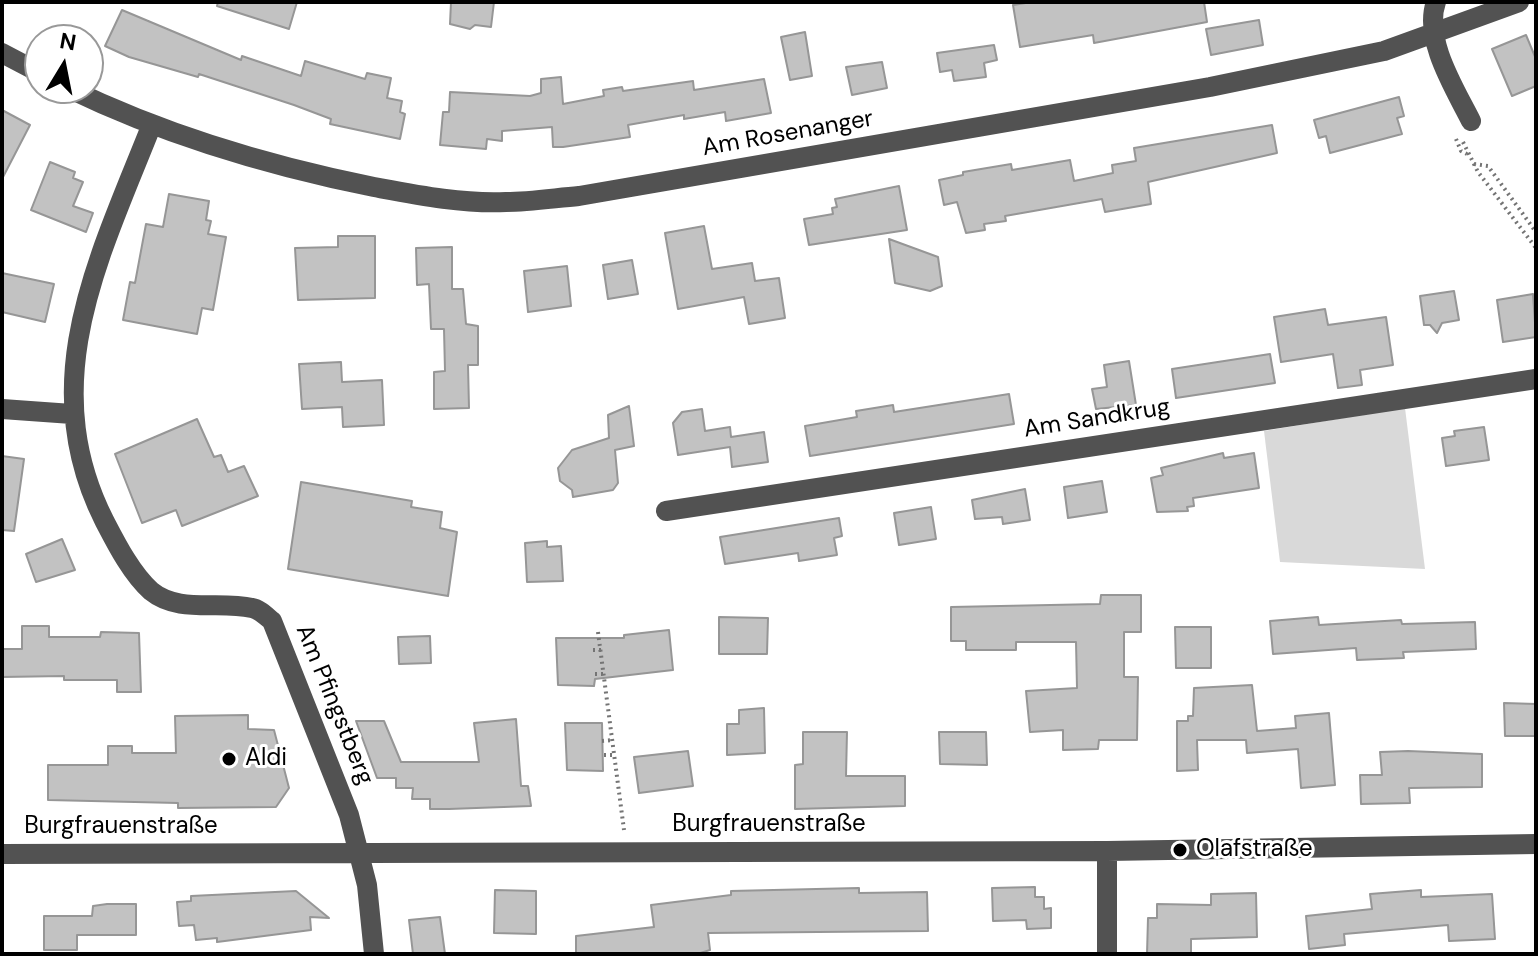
<!DOCTYPE html>
<html>
<head>
<meta charset="utf-8">
<style>
	body { margin:0 }
	#map { position:relative; width:1538px; height:956px; overflow:hidden; background:#fff; font-family:"DM Sans",sans-serif }
	canvas { display:block }
	.frame { position:absolute; inset:0; border:4px solid #000; pointer-events:none }
	.north { position:absolute; left:24px; top:24px; width:80px; height:80px; box-sizing:border-box; background:#fff; border:2px solid #999; border-radius:50%; rotate:10deg; font-size:22px; font-weight:700; line-height:32px; text-align:center; color:#000 }
	.north::after { content:''; display:block; margin:auto; width:28px; height:36px; background:#000; clip-path:polygon(50% 0,100% 100%,50% 72%,0 100%) }
</style>
</head>
<body>
<div id="map">
<canvas width="1538" height="956"></canvas>
<div class="frame"></div>
<div class="north">N</div>
</div>
<script>
const context = document.querySelector('canvas').getContext('2d');
context.lineJoin = 'round';
function fillPath(path, color) { context.fillStyle = color; context.fill(path, 'evenodd'); }
function stroke(path, color, width, dash) { context.strokeStyle = color; context.lineWidth = width; context.lineCap = dash ? 'butt' : 'round'; context.setLineDash(dash || []); context.stroke(path); }
function label(font, color, halo, rows, align = 'center') {
  context.font = font + ' "DM Sans",sans-serif'; context.lineWidth = 6; context.setLineDash([]); context.textBaseline = 'middle'; context.strokeStyle = halo; context.fillStyle = color; for (const [text, x, y, turn = 0] of rows) {
    context.save(); context.translate(x, y); context.rotate((+turn || 0) * Math.PI / 180); context.textAlign = isNaN(turn) ? turn : align; if (halo) context.strokeText(text, 0, 0); context.fillText(text, 0, 0); context.restore();
  }
}
fillPath(new Path2D(`
	M1405,408L1425,569L1280,562L1264,431Z`), '#d9d9d9');
const building = new Path2D(`
	M218,2H297L289,29L217,6Z
	M451,2H494L491,27L475,25L470,29L450,24Z
	M1032,2H1204L1207,22L1094,43L1093,35L1020,47L1013,5Z
	M122,10L241,60L242,56L301,76L305,61L365,79L367,73L391,78L387,98L402,101L400,112L405,114L400,139L330,124L331,119L294,105L199,74L198,77L129,57L105,46Z
	M1259,20L1263,45L1211,55L1206,29Z
	M805,32L812,76L790,80L781,37Z
	M1526,35L1536,59V86L1512,96L1492,49Z
	M994,45L997,60L984,63L986,77L954,81L952,70L940,72L937,53Z
	M882,62L887,88L852,95L846,67Z
	M561,77L563,104L604,96L603,90L622,87L623,91L693,81L694,90L764,79L771,113L726,121L725,112L684,119V115L628,125L630,137L563,147H553L552,127L502,131V141L487,139L486,149L440,145L443,112H449L450,92L530,96L541,93V79Z
	M1399,97L1404,116L1397,118L1402,134L1330,153L1326,136L1319,138L1314,120Z
	M2,110L30,125L2,179Z
	M1272,125L1277,153L1148,182L1151,204L1105,212L1102,199L1005,216L1006,221L984,224L985,230L966,233L957,202L944,205L939,180L963,175V172L1011,164L1012,170L1070,160L1074,181L1113,173L1112,165L1136,161L1134,148Z
	M50,162L75,172L73,178L83,182L73,206L93,213L86,232L31,210Z
	M899,186L907,230L809,245L804,219L833,214L832,208L837,207L835,199Z
	M169,194L209,201L206,220L211,221L208,234L226,237L213,310L202,308L197,334L123,320L130,282L135,283L146,224L163,227Z
	M704,226L712,269L752,263L755,281L779,278L785,318L749,324L744,297L678,309L665,233Z
	M338,236H375V298L298,300L295,248L338,247Z
	M889,239L938,257L942,286L930,291L895,283Z
	M452,247V289H463L466,324L478,326V365H468L469,408L434,409V372L445,371L444,329H431L429,284L417,285L416,248Z
	M632,260L638,294L608,299L603,265Z
	M567,266L571,306L528,312L524,271Z
	M2,273L54,284L45,322L2,312Z
	M1454,291L1459,320L1442,323L1437,333L1430,325H1424L1420,296Z
	M1533,294L1536,337L1503,342L1497,300Z
	M1325,309L1328,325L1386,317L1393,365L1360,370L1362,385L1338,388L1333,354L1281,362L1274,317Z
	M1270,354L1275,383L1176,398L1172,369Z
	M1129,361L1136,405L1096,409L1092,389L1107,387L1104,365Z
	M341,362L342,382L382,380L384,425L343,427L342,407L302,409L299,364Z
	M1009,394L1014,424L810,456L805,426L857,417L856,411L893,405L894,412Z
	M629,406L634,446L615,450L618,483L613,490L573,497L572,490L560,481L558,468L572,450L609,438L608,415Z
	M702,409L705,431L730,427L731,437L764,432L768,462L732,467L730,447L678,455L673,423L682,412Z
	M197,419L214,457L221,455L228,472L244,466L258,496L182,526L176,510L142,523L115,454Z
	M1484,427L1489,460L1446,466L1442,438L1455,436L1454,431Z
	M1223,453L1224,458L1254,453L1259,488L1193,498L1194,506L1187,507L1188,511L1157,512L1151,478L1163,475L1161,468Z
	M2,456L24,459L14,531L2,530Z
	M1102,481L1107,512L1068,518L1064,487Z
	M301,482L412,501L411,507L442,512L440,528L457,532L448,596L288,569Z
	M1025,489L1030,520L1003,524L1002,517L975,519L972,500Z
	M931,507L936,539L899,545L894,513Z
	M839,518L842,536L834,538L837,555L799,561L798,553L725,564L720,537Z
	M62,539L75,570L36,582L26,554Z
	M547,541V547L561,546L563,581L527,582L525,543Z
	M1101,595H1141V632H1124V677H1138L1137,740H1099L1098,749L1063,750V730L1030,732L1026,691L1077,688L1076,642H1016V650H966V641H951V607L1100,604Z
	M719,617L768,618L767,654H719Z
	M1318,617L1319,625L1401,620L1402,624L1475,622L1476,649L1403,652L1404,658L1357,660L1356,648L1273,654L1270,621Z
	M22,626H49V637H100L101,632L139,633L141,692H117V680H64V676L2,677V649H22Z
	M1175,627H1211V668H1176Z
	M669,630L673,670L595,679L594,686L558,685L556,638H624V635Z
	M430,636L431,663L399,664L398,637Z
	M1252,685L1257,731L1296,728L1295,716L1329,713L1335,785L1301,788L1298,749L1247,753L1246,740H1197L1198,770L1177,771V721H1188V716H1193L1194,688Z
	M1504,703L1536,704V736H1505Z
	M764,708L765,753L727,755V724H739V710Z
	M248,715V729L274,730L289,788L276,807L178,808V803L48,800V765H108V746H132V753H176L175,716Z
	M516,719L521,786H528L531,806L449,809H430V799H412L413,788H396V778H377L356,721H384L401,762H479L474,723Z
	M565,723H602L603,771L567,770Z
	M803,732H847L846,776H905V806L795,809V765L803,764Z
	M939,732H986L987,765L940,764Z
	M688,751L693,786L639,793L634,757Z
	M1408,751L1482,754V787L1409,788L1410,803L1361,804L1360,775H1382L1380,752Z
	M1035,887V897H1044V909L1051,908V928L1027,929L1026,920L993,921L992,888Z
	M859,888V893L927,892L928,931L708,933L710,950L697,954H576V936L654,927L651,905L731,895V891Z
	M495,890L536,891V934L494,933Z
	M1421,890V897L1492,894L1495,939L1449,941L1448,925L1344,934L1345,945L1309,949L1306,916L1372,909L1370,894Z
	M296,891L329,918L310,917L311,930L217,942V938L196,940L194,925L179,926L177,902L191,901V896Z
	M1256,893L1257,937L1191,939V954H1147L1148,918H1157V904L1211,905V894Z
	M107,904H136V935H77V950H44V916H92L93,906Z
	M440,917L445,954H413L409,920Z`);
fillPath(building, '#c2c2c2');
stroke(building, '#969696', 2);
stroke(new Path2D(`
	M1456,139L1461,151L1467,154
	M1463,142L1478,172L1536,248
	M1474,164L1488,166L1536,232
	M598,632L624,830
	M593,650H601
	M595,674H605
	M602,741L614,740
	M604,755H616`), '#747474', 4, [2, 4]);
stroke(new Path2D(`
	M1436,2C1423,39 1455,89 1471,121
	M2,53L40,73
	M68,88C165,135 269,166 374,187C417,195 462,204 506,202C530,202 555,198 579,196L1210,87L1384,51L1519,2
	M152,124C100,256 34,381 104,520C116,543 131,573 151,591C179,614 219,600 252,608C259,609 266,616 272,621L349,815L367,885L374,954
	M2,409L72,414
	M666,511L1536,379
	M1107,851V954
	M2,854L1107,851L1536,844`), '#525252', 20);
for (const [x, y, r, color] of [
	[229,759,8,"#000"],
	[1180,850,8,"#000"]
]) { const dot = new Path2D(); dot.arc(x, y, r, 0, 2 * Math.PI); context.fillStyle = color; context.fill(dot); stroke(dot, '#fff', 3); }
label('24px', '#000', '#fff', [
	["Am Rosenanger",788,134,-10],
	["Am Sandkrug",1097,419,-9],
	["Am Pfingstberg",334,705,68],
	["Burgfrauenstraße",769,825],
	["Burgfrauenstraße",121,827]
]);
label('24px', '#000', '#fff', [
	["Aldi",245,759],
	["Olafstraße",1196,850]
], 'left');
</script>
</body>
</html>
